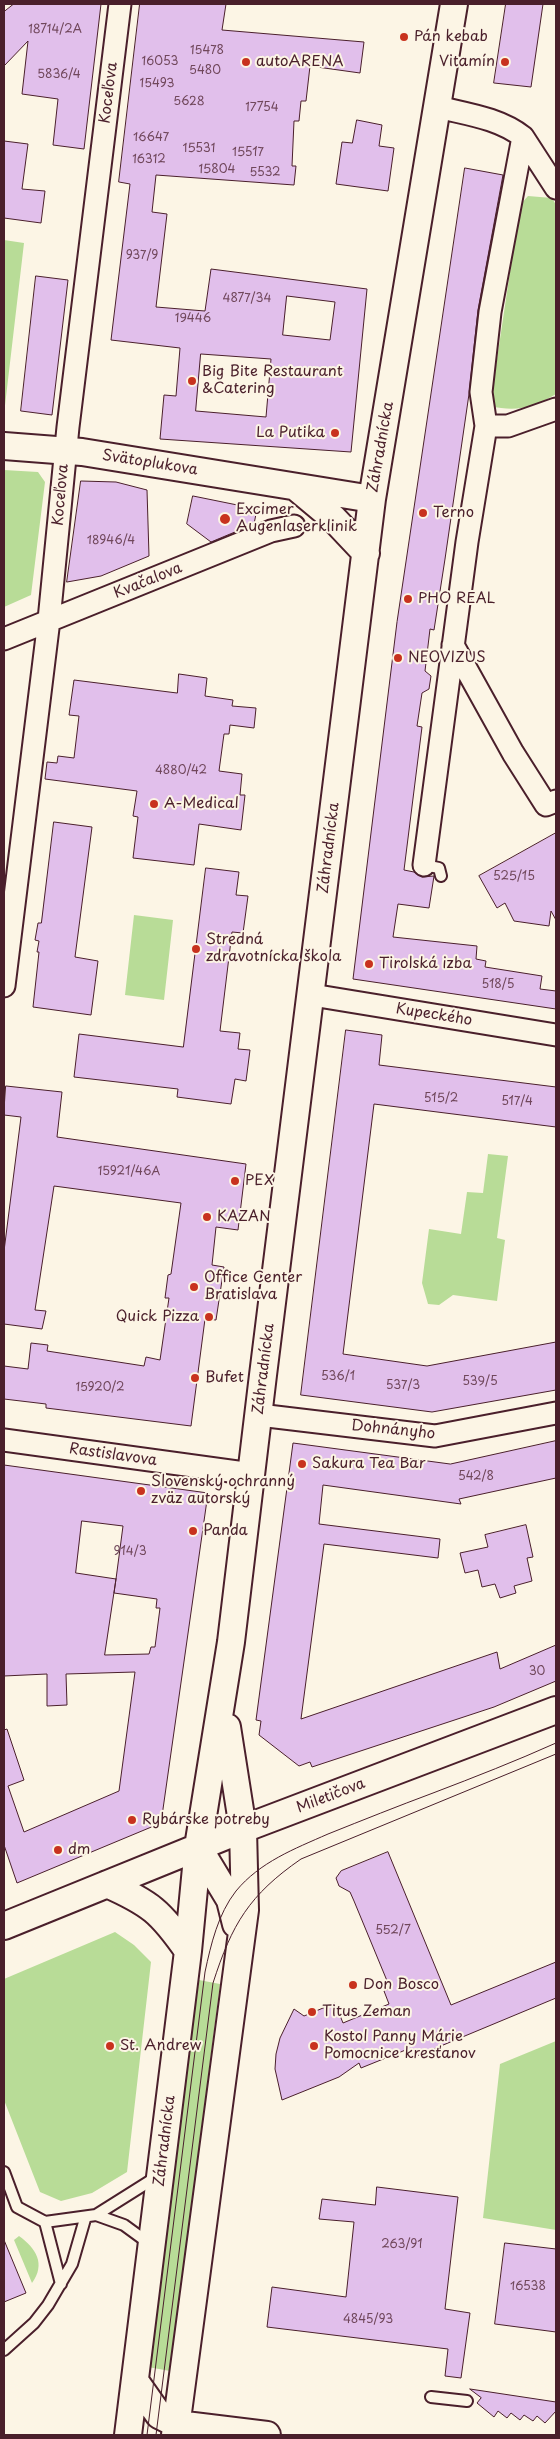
<!DOCTYPE html>
<html>
<head>
<meta charset="utf-8">
<style>
	body { margin:0 }
	#map { position:relative; width:560px; height:2439px; overflow:hidden; background:#fcf5e5; font-family:"Playpen Sans",sans-serif }
	canvas { display:block }
	.frame { position:absolute; inset:0; border:5px solid #4a1f2b; pointer-events:none }
</style>
</head>
<body>
<div id="map">
<canvas width="560" height="2439"></canvas>
<div class="frame"></div>
</div>
<script>
const context = document.querySelector('canvas').getContext('2d');
context.lineJoin = 'round';
function fillPath(path, color) { context.fillStyle = color; context.fill(path, 'evenodd'); }
function stroke(path, color, width, dash) { context.strokeStyle = color; context.lineWidth = width; context.lineCap = dash ? 'butt' : 'round'; context.setLineDash(dash || []); context.stroke(path); }
function label(font, color, halo, rows, align = 'center') {
  context.font = font + ' "Playpen Sans",sans-serif'; context.lineWidth = 4; context.setLineDash([]); context.textBaseline = 'middle'; context.strokeStyle = halo; context.fillStyle = color; for (const [text, x, y, turn = 0] of rows) {
    context.save(); context.translate(x, y); context.rotate((+turn || 0) * Math.PI / 180); context.textAlign = isNaN(turn) ? turn : align; if (halo) context.strokeText(text, 0, 0); context.fillText(text, 0, 0); context.restore();
  }
}
fillPath(new Path2D(`
	M528,196L552,198L556,205V394C533,408 516,412 490,406L520,205Z
	M4,240L24,243L4,414Z
	M4,470L38,472L45,482L31,595L4,607Z
	M134,915L173,920L164,1000L125,995Z
	M488,1154L508,1156L497,1238L505,1240L497,1301L453,1295L439,1305L428,1304L422,1283L429,1229L461,1234L467,1192L483,1193Z
	M115,1932L134,1945L151,1962L127,2172L92,2193L61,2201L40,2192L4,2100V1979Z
	M199,1980L220,1984L170,2371L148,2367Z
	M556,2041V2230L483,2218L500,2064Z
	M19,2236C36,2248 46,2264 32,2283L14,2240Z`), '#b8dc97');
const building = new Path2D(`
	M14,4H101L84,149L53,145L58,99L22,94L28,41L4,66V12Z
	M140,4H226L222,30L364,42L360,73L310,66L306,101H301L299,121H294L292,166H296L294,185L156,175L152,212L167,214L156,307L205,311L211,269L367,289L351,452L160,439L164,395L176,396L180,348L111,340L130,184L119,182ZM287,296L335,302L330,340L283,335ZM201,354L271,359L266,417L196,411Z
	M506,4H543L531,87L494,83Z
	M357,120L382,125L379,146L394,148L388,191L336,184L342,142L352,143Z
	M4,141L28,144L22,189L45,191L41,223L4,218Z
	M465,168L503,175L478,310L469,394L445,559L434,630L430,629L425,671L431,676L429,689L422,693L417,726L422,727L404,870L414,872L422,877L434,876L429,908L398,904L393,937L477,946L476,959L486,961L485,967L542,976L540,989L556,991V1009L353,979L397,622Z
	M36,276L68,280L52,415L21,411Z
	M81,481L116,482L147,490L149,556L101,576L67,582Z
	M193,496L257,509L254,524L211,542L187,524Z
	M179,674L207,678L205,696L233,700L232,706L256,708L254,728L230,725L229,734H224L219,771L242,774L240,795H245L241,830L199,824L194,865L133,858L138,817L133,816L137,791L45,779L47,762L57,763L58,756L74,758L79,716L69,715L74,680L177,693Z
	M54,822L92,827L75,957L98,961L91,1015L33,1007L39,952H37L39,941L35,940L38,923H41Z
	M556,833V920L551,911L549,926L514,921L505,903L497,908L479,876Z
	M206,868L239,872L236,895L248,896L243,933L232,932L220,1031L240,1033L238,1049L250,1050L246,1081L235,1079L231,1104L177,1097L178,1089L74,1077L79,1034L183,1047Z
	M346,1030L382,1035L379,1065L556,1087V1127L374,1104L343,1354L427,1366L556,1342V1390L432,1412L301,1395Z
	M6,1086L62,1092L57,1137L246,1164L238,1230L216,1227L212,1265L224,1267L216,1320L205,1319L191,1426L46,1408V1404L4,1399V1366L28,1369L31,1343L48,1345L47,1351L144,1366L146,1357L160,1360L169,1298H165L168,1275L171,1274L181,1203L54,1186L35,1310L46,1311L42,1329L4,1324V1251L21,1117L4,1115Z
	M556,1441V1478L459,1499L461,1504L323,1485L319,1524L440,1539L438,1558L324,1544L301,1719L497,1652L500,1669L556,1645V1681L494,1707L312,1767L310,1762L299,1766L259,1735L261,1721L256,1720L293,1443L450,1464Z
	M4,1465L208,1493L161,1823L17,1883L4,1845V1730L7,1729L24,1780L8,1786L24,1832L119,1791L135,1672L66,1674L67,1705L47,1706V1674L4,1676ZM82,1521L123,1526L116,1579L76,1573ZM116,1579L114,1593L157,1599L156,1608H160L155,1647H151L149,1654L105,1655Z
	M526,1525L533,1557L527,1558L532,1581L514,1586L516,1593L500,1598L495,1584L482,1587L478,1570L465,1573L460,1553L488,1547L485,1535Z
	M388,1852L451,2005L556,1962V1998L412,2058L408,2049L361,2068L359,2063L339,2077L282,2100L275,2069L276,2054L280,2038L294,2009L304,2016L335,2003L343,2023L389,2004L384,1991L390,1988L354,1901L350,1892L339,1886L336,1878L341,1871Z
	M377,2187L458,2197L445,2309L470,2313L461,2378L445,2376L448,2349L267,2327L272,2287L346,2297L354,2222L319,2219L322,2199L375,2205Z
	M4,2240L26,2293L4,2302Z
	M505,2243L556,2249V2332L495,2324Z
	M470,2389L556,2402V2411L545,2423L537,2416L533,2421L524,2415L520,2420L511,2413L507,2418L498,2411L494,2417L477,2403L481,2398Z`);
fillPath(building, '#e1bfeb');
stroke(building, '#4a1f2b', 1);
const service = new Path2D(`
	M424,865L439,868L441,876
	M4,2172L17,2207L45,2222L96,2215L158,2176
	M96,2215L124,2225L150,2244
	M45,2222L61,2284
	M4,2350L34,2323L48,2305L72,2264L85,2219
	M431,2397L467,2401`);
const minor = new Path2D(`
	M438,107C466,114 499,118 523,137L556,188
	M486,426H508L556,409
	M4,639L271,531L294,526
	M453,645L513,753L546,805L556,801
	M424,865L467,542L486,426L481,392L490,312L523,137
	M4,986L49,620L68,427L120,4
	M312,995L556,1035
	M259,1415L435,1436L556,1413
	M4,1440L252,1474`);
const tertiary = new Path2D(`
	M4,446L82,452L372,499
	M297,488L333,518L366,553
	M198,1847L230,1900L236,1924
	M107,1884C150,1903 161,1912 188,1951
	M4,1926L243,1829L556,1710
	M135,2381L159,2415L177,2424L267,2435
	M128,2435L188,1951L198,1847L231,1642L263,1375L372,499L454,4
	M175,2435L245,1910L243,1829L227,1727`);
stroke(service, '#4a1f2b', 14);
stroke(minor, '#4a1f2b', 25);
stroke(tertiary, '#4a1f2b', 30);
stroke(service, '#fcf5e5', 10);
stroke(minor, '#fcf5e5', 21);
stroke(tertiary, '#fcf5e5', 26);
stroke(new Path2D(`
	M147,2435L205,1972C211,1944 218,1914 236,1891C260,1862 294,1849 328,1834C363,1820 398,1806 433,1793C475,1777 516,1761 556,1743
	M156,2435L213,1983C232,1924 249,1895 301,1859L556,1754`), '#4a1f2b', 1);
for (const [x, y, r, color] of [
	[404,37,5,"#c8321e"],
	[246,62,5,"#c8321e"],
	[505,62,5,"#c8321e"],
	[192,381,5,"#c8321e"],
	[335,433,5,"#c8321e"],
	[423,513,5,"#c8321e"],
	[225,519,6,"#c8321e"],
	[408,599,5,"#c8321e"],
	[398,658,5,"#c8321e"],
	[154,804,5,"#c8321e"],
	[196,949,5,"#c8321e"],
	[369,964,5,"#c8321e"],
	[235,1181,5,"#c8321e"],
	[207,1217,5,"#c8321e"],
	[194,1287,5,"#c8321e"],
	[209,1317,5,"#c8321e"],
	[195,1378,5,"#c8321e"],
	[302,1464,5,"#c8321e"],
	[141,1491,5,"#c8321e"],
	[193,1531,5,"#c8321e"],
	[132,1820,5,"#c8321e"],
	[58,1850,5,"#c8321e"],
	[353,1985,5,"#c8321e"],
	[312,2012,5,"#c8321e"],
	[110,2046,5,"#c8321e"],
	[314,2046,5,"#c8321e"]
]) { const dot = new Path2D(); dot.arc(x, y, r, 0, 2 * Math.PI); context.fillStyle = color; context.fill(dot); stroke(dot, '#fcf5e5', 2); }
label('12px', '#70475b', null, [
	["18714/2A",55,30],
	["15478",207,51],
	["16053",160,62],
	["5480",205,71],
	["5836/4",59,75],
	["15493",157,84],
	["5628",189,102],
	["17754",262,108],
	["16647",151,138],
	["15531",199,149],
	["15517",248,153],
	["16312",149,160],
	["15804",217,170],
	["5532",265,173],
	["937/9",142,256],
	["4877/34",247,299],
	["19446",193,319],
	["18946/4",111,541],
	["4880/42",181,771],
	["525/15",514,877],
	["518/5",498,985],
	["515/2",441,1099],
	["517/4",517,1102],
	["15921/46A",129,1172],
	["536/1",338,1377],
	["539/5",480,1382],
	["537/3",403,1386],
	["15920/2",100,1388],
	["542/8",476,1477],
	["914/3",130,1552],
	["30",537,1672],
	["552/7",393,1931],
	["263/91",402,2245],
	["16538",528,2287],
	["4845/93",368,2320]
]);
label('15px', '#4a1f2b', '#fcf5e5', [
	["Pán kebab",414,37],
	["autoARENA",256,62],
	["Vitamín",495,62,"right"],
	["Big Bite Restaurant",202,372],
	["&Catering",202,389],
	["La Putika",325,433,"right"],
	["Excimer",236,510],
	["Augenlaserklinik",236,527],
	["Terno",433,513],
	["PHO REAL",418,599],
	["NEOVIZUS",408,658],
	["A-Medical",164,804],
	["Stredná",206,940],
	["zdravotnícka škola",206,957],
	["Tirolská izba",379,964],
	["PEX",245,1181],
	["KAZAN",217,1217],
	["Office Center",204,1278],
	["Bratislava",204,1295],
	["Quick Pizza",199,1317,"right"],
	["Bufet",205,1378],
	["Sakura Tea Bar",312,1464],
	["Slovenský ochranný",151,1482],
	["zväz autorský",151,1499],
	["Panda",203,1531],
	["Rybárske potreby",142,1820],
	["dm",68,1850],
	["Don Bosco",363,1985],
	["Titus Zeman",322,2012],
	["Kostol Panny Márie",324,2037],
	["Pomocnice kresťanov",324,2054],
	["St. Andrew",120,2046]
], 'left');
label('15px', '#4a1f2b', '#fcf5e5', [
	["Koceľova",109,93,-83],
	["Záhradnícka",381,447,-80],
	["Svätoplukova",150,463,9],
	["Koceľova",61,495,-85],
	["Kvačalova",148,581,-22],
	["Záhradnícka",329,848,-83],
	["Kupeckého",434,1015,9],
	["Záhradnícka",264,1369,-83],
	["Dohnányho",393,1430,6],
	["Rastislavova",113,1455,8],
	["Miletičova",331,1796,-21],
	["Záhradnícka",165,2141,-83]
]);
</script>
</body>
</html>
